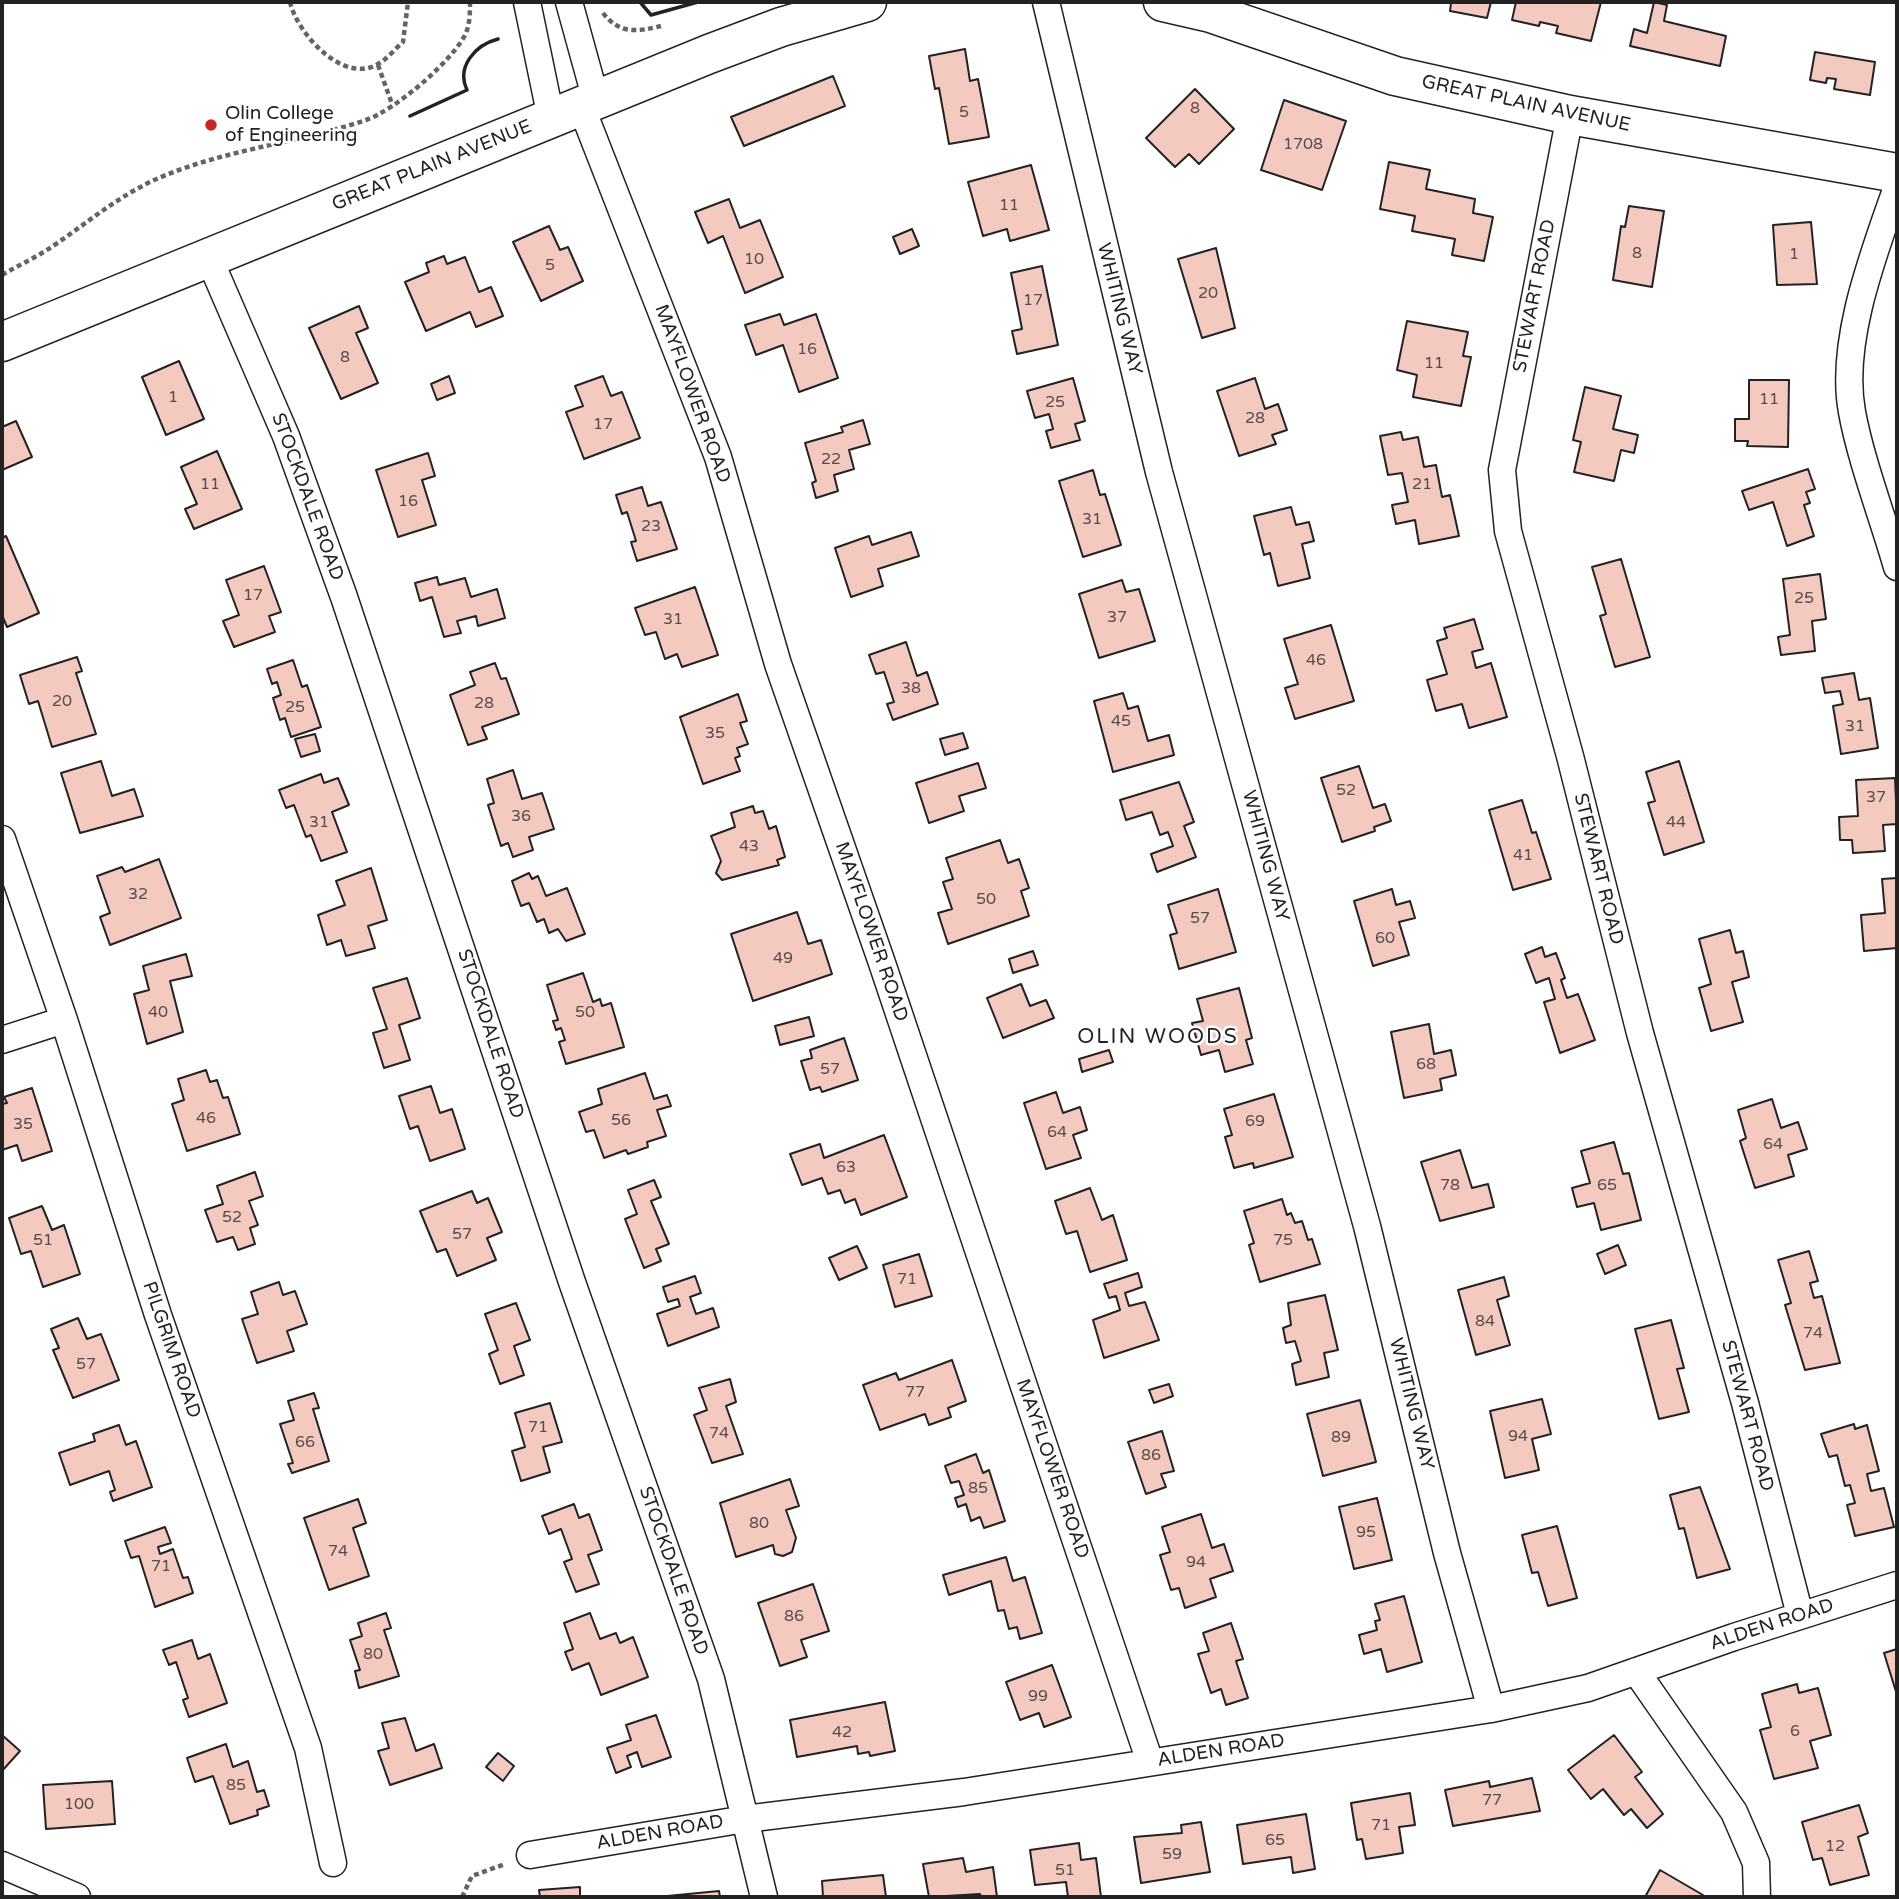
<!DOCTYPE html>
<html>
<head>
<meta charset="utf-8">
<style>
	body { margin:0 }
	#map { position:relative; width:1899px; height:1899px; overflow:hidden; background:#fff; font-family:"Varela Round",sans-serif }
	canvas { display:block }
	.frame { position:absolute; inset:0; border:4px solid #222; pointer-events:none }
</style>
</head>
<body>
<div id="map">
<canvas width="1899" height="1899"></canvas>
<div class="frame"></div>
</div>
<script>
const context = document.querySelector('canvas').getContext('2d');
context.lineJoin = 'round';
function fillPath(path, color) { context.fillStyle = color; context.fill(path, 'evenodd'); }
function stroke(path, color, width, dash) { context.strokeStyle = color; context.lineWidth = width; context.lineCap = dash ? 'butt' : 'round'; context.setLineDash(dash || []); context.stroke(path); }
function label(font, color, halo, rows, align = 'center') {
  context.font = font + ' "Varela Round",sans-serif'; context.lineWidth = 5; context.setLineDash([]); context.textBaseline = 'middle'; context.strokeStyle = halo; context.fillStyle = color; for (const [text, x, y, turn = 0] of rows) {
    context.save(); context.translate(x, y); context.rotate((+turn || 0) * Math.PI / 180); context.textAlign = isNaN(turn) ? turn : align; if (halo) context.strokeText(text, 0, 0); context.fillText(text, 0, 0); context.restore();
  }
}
const building = new Path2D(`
	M1444,2H1491L1487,18L1450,11L1451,3Z
	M1516,2H1601L1591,41L1556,33L1558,26L1540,22L1539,26L1512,20Z
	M1654,2L1667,5L1664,21L1726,36L1720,66L1630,46L1634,29L1647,33Z
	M965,49L970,81L978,79L989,137L949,144L939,88L935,89L929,56Z
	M1815,52L1875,62L1870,95L1834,89L1836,79L1827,78L1826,83L1810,80Z
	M833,76L845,106L744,146L731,117Z
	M1195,89L1234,129L1199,164L1189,154L1175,167L1146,138Z
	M1284,100L1346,121L1322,190L1261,170Z
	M1389,162L1430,170L1426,189L1475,199L1473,213L1493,217L1484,261L1452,255L1455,239L1412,231L1415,216L1380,209Z
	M1031,165L1049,230L1010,241L1007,229L983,236L968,182Z
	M729,199L740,228L760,220L783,277L745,293L723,236L708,243L695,212Z
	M1629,206L1664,211L1652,287L1613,280L1621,226L1625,227Z
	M1811,222L1817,284L1777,285L1773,225Z
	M549,226L560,250L568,247L583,281L541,301L513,242Z
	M912,229L919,246L900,254L893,237Z
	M1216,248L1235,328L1202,338L1178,259Z
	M444,256L447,264L465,257L479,292L491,287L503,316L476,327L470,312L426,331L405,282L429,272L426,263Z
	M1042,266L1058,345L1017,354L1012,331L1022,329L1011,273Z
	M359,306L368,328L356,333L378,383L341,399L309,328Z
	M780,314L784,325L816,314L838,378L799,392L783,345L756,355L745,325Z
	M1407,321L1468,332L1463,356L1471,357L1461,406L1413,397L1417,375L1397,370Z
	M179,361L204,419L166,435L142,377Z
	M449,376L455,393L437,400L431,384Z
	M603,376L611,396L622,392L640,438L584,459L566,412L583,406L575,386Z
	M1073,378L1085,421L1075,424L1080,440L1051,448L1046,431L1053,429L1049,414L1035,418L1027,391Z
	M1255,378L1265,409L1278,404L1287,430L1272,435L1276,444L1239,456L1217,391Z
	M1749,380H1789L1788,447L1747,446L1748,441H1735V419H1749Z
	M1585,387L1621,396L1613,429L1638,435L1634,453L1621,450L1614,481L1574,472L1581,442L1573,440Z
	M863,420L870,444L849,450L854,469L834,475L838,491L816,498L812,483L816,481L805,443L843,432L841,427Z
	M16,421L32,457L2,470V427Z
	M1401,432L1403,440L1418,437L1424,467L1436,465L1442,497L1450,495L1459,536L1419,544L1415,520L1396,524L1392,505L1408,502L1402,473L1388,475L1380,436Z
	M217,451L242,509L194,529L185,509L197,504L181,467Z
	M428,453L435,476L422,480L436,525L398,537L376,470Z
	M1808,469L1815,489L1806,492L1810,503L1804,505L1814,536L1787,546L1773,502L1749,510L1742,491Z
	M1093,470L1100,495L1105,494L1121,545L1083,557L1059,481Z
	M642,487L648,506L661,502L677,549L637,561L631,542L636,541L627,512L622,514L616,495Z
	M1291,507L1296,525L1309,522L1314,541L1302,544L1310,578L1278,586L1270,553L1264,555L1254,516Z
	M911,532L919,556L878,569L883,586L851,597L835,548L869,536L872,545Z
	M6,536L39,613L7,627L2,615V538Z
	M1621,559L1650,657L1615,667L1600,616L1606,614L1592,567Z
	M264,566L281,612L269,616L275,632L234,647L223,621L239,615L226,580Z
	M1820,574L1826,619L1812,621L1815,651L1781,655L1778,637L1790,635L1783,579Z
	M437,577L439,585L465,578L471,597L497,589L505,618L478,626L476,616L457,621L461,633L444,637L432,597L420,601L415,583Z
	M1122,580L1126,592L1139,589L1155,641L1099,658L1079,594Z
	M695,587L718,655L682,667L677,654L665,659L656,632L645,635L635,608Z
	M1474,619L1483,649L1472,652L1476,668L1491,663L1507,717L1469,728L1462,704L1436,711L1427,680L1447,674L1437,641L1447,638L1444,628Z
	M1331,625L1354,701L1295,719L1285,688L1298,684L1284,639Z
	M906,642L917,676L927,672L938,704L893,720L887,704L894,702L884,672L876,674L869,655Z
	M77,657L82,671L76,673L96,734L52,747L38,701L29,704L20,675Z
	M293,660L302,687L307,685L321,727L291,737L285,718L280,720L273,698L281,695L277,682L272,684L267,669Z
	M495,663L501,679L506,678L519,714L482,727L487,739L468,745L450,695L475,685L470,672Z
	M1854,673L1859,700L1870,698L1878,748L1841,754L1833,706L1843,704L1840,691L1825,693L1822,678Z
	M1123,693L1128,709L1138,706L1148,741L1169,735L1174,755L1113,772L1094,701Z
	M738,694L747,721L740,723L748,744L737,748L740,756L735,758L740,771L703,784L680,717Z
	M963,733L968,748L945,755L940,739Z
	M315,734L320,751L301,757L295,739Z
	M101,761L112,796L134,789L143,816L80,833L61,773Z
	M1679,761L1704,842L1664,855L1648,803L1655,801L1646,772Z
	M978,763L986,788L959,796L964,811L929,823L916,783Z
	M1359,766L1373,808L1385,804L1391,821L1374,827L1375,831L1342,842L1321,778Z
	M513,770L522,799L542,793L554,829L529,837L533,850L513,857L508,843L501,846L488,805L494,803L487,779Z
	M321,774L324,783L338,778L349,805L332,812L347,852L321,861L311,835L306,837L294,805L286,808L279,790Z
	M1895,778L1897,824L1883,825L1885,851L1853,853L1852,840H1840L1839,817L1858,816L1856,780Z
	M1179,782L1194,822L1184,826L1196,857L1157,872L1151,854L1173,846L1168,832L1160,835L1152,812L1126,820L1120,800Z
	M1522,800L1532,833L1536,832L1551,879L1513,890L1489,810Z
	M753,806L755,813L763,811L769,829L776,826L785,857L777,860L779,865L722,880L716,873L721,861L711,836L735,827L731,813Z
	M1000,840L1008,863L1019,859L1029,888L1021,891L1029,916L948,944L938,913L952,909L943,882L953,879L946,858Z
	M159,859L181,918L110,945L100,917L110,913L97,876L122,867L125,872Z
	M371,868L387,920L368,926L375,948L346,956L341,940L327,945L318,915L345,905L336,881Z
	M529,873L532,879L538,876L546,896L567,888L585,934L566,941L558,929L549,933L544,919L537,922L529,903L521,906L512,881Z
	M1897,878V948L1864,951L1861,915L1885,913L1882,879Z
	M1218,889L1236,952L1179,969L1170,935L1177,933L1168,905Z
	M1392,889L1396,905L1410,901L1415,918L1399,922L1409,955L1373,966L1354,901Z
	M797,912L808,944L821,940L832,974L753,1001L731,934Z
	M1730,930L1736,953L1743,951L1749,977L1732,982L1743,1022L1711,1031L1699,988L1711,984L1699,939Z
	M1542,947L1545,957L1556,953L1565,978L1561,980L1567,998L1578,994L1595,1040L1560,1053L1544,1002L1555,999L1549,978L1536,983L1525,954Z
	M1033,951L1038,965L1013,973L1009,959Z
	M186,954L192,976L170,981L183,1032L147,1044L134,994L149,990L143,966Z
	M583,973L593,1002L600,999L602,1006L611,1003L624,1047L566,1064L559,1042L565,1040L561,1028L556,1030L553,1021L558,1020L547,985Z
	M407,978L420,1018L399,1025L410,1060L384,1068L373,1033L387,1029L373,988Z
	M1021,984L1030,1006L1046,1000L1054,1018L1003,1038L987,998Z
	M1239,988L1252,1038L1246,1040L1253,1064L1225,1072L1219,1050L1201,1055L1192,1023L1203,1021L1197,999Z
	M809,1017L814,1036L780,1045L775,1026Z
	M1429,1024L1434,1054L1451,1050L1456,1075L1440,1079L1442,1090L1404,1098L1391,1032Z
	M844,1038L858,1080L822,1092L820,1087L810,1090L801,1061L812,1058L810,1050Z
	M1109,1050L1113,1062L1082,1072L1079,1059Z
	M206,1070L210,1082L217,1080L223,1098L228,1097L240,1134L187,1151L172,1104L184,1100L178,1079Z
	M645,1073L654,1099L667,1095L671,1106L657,1110L666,1136L647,1142L648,1147L628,1154L626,1150L604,1158L594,1130L586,1132L579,1112L602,1104L598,1089Z
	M431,1086L440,1113L452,1109L465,1149L430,1161L418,1126L410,1129L399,1096Z
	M32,1088L52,1151L22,1161L17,1145L2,1150V1104L7,1103L4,1097Z
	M1056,1092L1063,1113L1080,1107L1087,1130L1073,1135L1081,1158L1046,1169L1024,1103Z
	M1274,1094L1293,1157L1254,1168L1253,1163L1234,1168L1225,1137L1232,1135L1224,1109Z
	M1772,1099L1781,1128L1798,1122L1807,1149L1788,1155L1794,1176L1755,1188L1740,1141L1746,1138L1738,1110Z
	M884,1135L907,1197L861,1215L855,1199L845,1203L840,1190L828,1194L822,1178L802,1185L790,1154L820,1144L824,1158Z
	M1614,1142L1623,1174L1629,1173L1641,1220L1601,1230L1594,1203L1577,1207L1572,1188L1590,1183L1581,1151Z
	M1460,1150L1472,1188L1488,1184L1494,1207L1440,1221L1421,1162Z
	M255,1172L263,1196L249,1201L258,1225L250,1228L255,1244L238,1250L233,1237L217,1242L205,1210L223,1204L217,1186Z
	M654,1180L661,1197L651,1201L669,1244L656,1249L661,1261L644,1268L625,1219L637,1214L628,1190Z
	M1090,1188L1102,1220L1113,1215L1127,1260L1090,1272L1077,1231L1066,1234L1055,1201Z
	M472,1191L477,1203L488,1198L502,1232L487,1238L496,1260L457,1276L446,1249L437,1252L420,1211Z
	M1282,1199L1287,1215L1291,1213L1295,1223L1302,1221L1308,1240L1312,1239L1320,1264L1260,1282L1249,1245L1254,1243L1244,1211Z
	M42,1206L52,1230L64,1225L80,1274L43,1287L31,1251L21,1254L9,1218Z
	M1618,1245L1626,1265L1605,1274L1597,1254Z
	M857,1246L867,1268L839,1280L829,1258Z
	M1809,1251L1818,1281L1810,1283L1814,1298L1822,1296L1840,1363L1805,1370L1785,1305L1791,1303L1778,1260Z
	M919,1254L932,1296L895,1307L883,1265Z
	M1138,1273L1142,1287L1125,1293L1129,1306L1145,1302L1159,1340L1104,1358L1093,1320L1120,1310L1116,1296L1109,1298L1104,1284Z
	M695,1276L701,1293L690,1297L696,1314L713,1308L719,1327L668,1346L657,1314L680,1306L678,1299L668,1302L663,1287Z
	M1504,1277L1509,1296L1497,1300L1510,1345L1476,1355L1458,1290Z
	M279,1282L283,1295L295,1291L307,1324L287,1331L294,1351L257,1363L242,1319L258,1314L251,1292Z
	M1325,1295L1338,1350L1324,1353L1329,1377L1296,1385L1292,1364L1301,1361L1295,1341L1286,1343L1283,1328L1291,1325L1288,1303Z
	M516,1303L530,1340L514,1346L524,1375L500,1384L489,1354L498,1350L485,1314Z
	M78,1318L87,1339L101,1334L119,1380L73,1398L53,1350L59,1348L51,1329Z
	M1671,1320L1684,1368L1677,1369L1689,1412L1659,1419L1635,1329Z
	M952,1360L966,1401L948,1408L951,1417L929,1425L925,1414L880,1430L863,1385L896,1373L899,1380Z
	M730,1379L736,1402L726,1406L743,1454L712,1463L694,1415L707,1410L699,1388Z
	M1169,1384L1173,1396L1154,1403L1149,1390Z
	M314,1393L319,1408L313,1409L329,1461L292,1473L288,1464L293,1463L280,1424L294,1420L288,1401Z
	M1542,1399L1551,1434L1532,1439L1539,1470L1505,1478L1490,1411Z
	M1360,1400L1376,1462L1323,1476L1307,1414Z
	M550,1403L562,1442L543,1447L550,1472L521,1481L512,1451L525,1447L515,1413Z
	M1854,1424L1855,1429L1867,1425L1879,1471L1867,1474L1871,1491L1884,1488L1894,1527L1855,1536L1847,1505L1855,1503L1850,1485L1845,1486L1837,1455L1829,1457L1821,1434Z
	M119,1425L126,1445L136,1441L152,1487L113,1501L110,1492L115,1490L109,1471L70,1485L59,1453L95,1441L93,1434Z
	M1162,1431L1174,1471L1161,1474L1166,1487L1146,1494L1128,1442Z
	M976,1454L983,1473L989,1470L1005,1521L984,1528L980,1517L971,1521L966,1504L958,1507L955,1498L964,1495L959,1481L951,1483L945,1466Z
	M790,1479L799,1506L786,1510L796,1538L792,1552L783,1556L775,1554L773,1545L736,1557L720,1503Z
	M1700,1487L1730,1569L1697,1578L1684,1528L1679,1529L1670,1495Z
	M1377,1498L1392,1560L1354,1569L1339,1507Z
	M358,1499L366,1523L353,1528L369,1576L329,1590L304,1518Z
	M574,1504L579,1518L589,1514L602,1550L588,1555L599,1584L576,1592L564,1562L572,1559L561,1529L549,1534L542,1516Z
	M1201,1514L1212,1548L1224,1544L1233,1571L1210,1579L1216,1597L1185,1608L1179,1588L1171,1590L1160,1555L1170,1552L1162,1527Z
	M1557,1526L1577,1598L1548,1606L1538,1572L1532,1573L1522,1535Z
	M165,1527L171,1543L158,1547L160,1554L173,1549L183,1578L188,1577L193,1593L155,1607L139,1556L131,1558L125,1541Z
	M1006,1557L1013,1581L1025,1577L1042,1633L1020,1639L1017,1627L1009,1629L1004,1610L998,1611L991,1581L949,1595L943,1575Z
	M813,1584L829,1631L801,1640L807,1657L780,1666L758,1603Z
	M1404,1596L1422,1662L1387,1672L1381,1649L1364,1654L1359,1635L1377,1630L1375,1621L1380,1620L1375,1604Z
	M386,1613L391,1628L384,1630L399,1676L359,1688L355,1671L360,1670L350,1640L362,1636L358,1623Z
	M590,1613L600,1639L616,1633L620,1643L633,1637L648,1677L601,1695L589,1663L572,1670L565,1652L573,1649L564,1623Z
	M1231,1623L1243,1659L1236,1661L1248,1698L1226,1705L1221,1689L1211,1693L1198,1654L1209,1651L1203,1633Z
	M192,1640L198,1659L210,1654L227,1703L189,1717L183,1700L188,1698L176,1662L169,1665L163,1650Z
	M1897,1649V1695L1884,1653Z
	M1052,1665L1071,1717L1044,1727L1039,1713L1020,1720L1006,1682Z
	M1797,1684L1799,1693L1818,1688L1831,1735L1810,1741L1818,1768L1774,1779L1760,1730L1771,1727L1762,1694Z
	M885,1702L895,1751L870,1756L869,1752L858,1754L857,1746L797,1757L790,1720Z
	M656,1715L671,1757L642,1767L637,1752L627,1756L631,1767L616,1773L607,1748L631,1740L626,1725Z
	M405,1718L416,1751L434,1744L442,1768L390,1785L378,1751L389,1748L382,1723Z
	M2,1735L20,1751L2,1771Z
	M1614,1735L1642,1772L1635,1777L1663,1814L1647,1828L1631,1809L1624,1815L1603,1789L1591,1799L1568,1770Z
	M226,1744L233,1767L248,1761L257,1792L264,1790L269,1806L257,1810L258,1815L230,1824L213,1776L195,1782L187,1758Z
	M498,1753L514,1766L503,1781L486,1767Z
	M1532,1778L1540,1811L1453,1826L1445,1790L1489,1781L1490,1787Z
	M112,1781L115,1824L46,1829L43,1785Z
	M1410,1793L1415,1825L1399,1827L1403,1853L1366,1859L1362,1839L1357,1840L1351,1803Z
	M1859,1805L1868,1833L1858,1837L1869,1875L1830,1885L1822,1858L1813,1860L1802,1822Z
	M1306,1814L1315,1869L1293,1873L1291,1857L1243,1864L1237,1825Z
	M1201,1822L1210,1872L1141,1883L1134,1837L1182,1833L1181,1825Z
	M1079,1843L1081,1860L1096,1858L1101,1897H1068L1066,1882L1035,1885L1030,1850Z
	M963,1858L966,1872L993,1867L997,1897H981L980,1894L929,1897L923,1864Z
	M1660,1870L1703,1895L1702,1897H1645Z
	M883,1875L886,1897H823L822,1881Z
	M580,1887V1897H540L539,1890Z
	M719,1891L720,1897H657Z`);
fillPath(building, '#f3c9c0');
stroke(building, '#222', 2);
const street = new Path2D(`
	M527,2L551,118
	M569,2L596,100
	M1046,2L1159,472L1367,1226L1447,1553L1491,1709
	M581,106L718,457L778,664L882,963L1150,1762
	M1570,115L1502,470L1508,531L1570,756L1640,1033L1745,1403L1800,1615
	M1897,187C1874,253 1839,342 1852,412C1861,461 1883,518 1897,567
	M209,258L286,436L344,597L572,1282L711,1679L764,1897
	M2,839L64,1020L158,1315L308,1748L333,1863
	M2,1040L64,1020
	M1636,1671L1734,1812L1756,1863L1757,1897
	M530,1855L745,1819L964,1792L1491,1709L1588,1688L1734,1637L1897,1585
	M2,1865L77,1897`);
const primary = new Path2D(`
	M1163,2L1211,13L1395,76L1570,115L1897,173
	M2,342L709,54L781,27L867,2`);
stroke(street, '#222', 29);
stroke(primary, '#222', 41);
stroke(new Path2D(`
	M290,2C297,33 343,85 378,64C387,59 395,49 403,42L408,2
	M603,13C619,34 637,32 661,26
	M378,65L392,104
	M2,275C19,265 37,257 53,246C90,221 123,192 166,175C230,149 301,142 366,120C395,110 453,61 466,33C470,23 470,12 470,2
	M462,1897L472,1876L505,1864`), '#646464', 4.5, [5, 3.5]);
stroke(street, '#fff', 26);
stroke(primary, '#fff', 38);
stroke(new Path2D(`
	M640,2L651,15L698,2
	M410,116L467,90C456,67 475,45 498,39`), '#222', 3.5);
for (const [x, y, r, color] of [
	[211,125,7,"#c62828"]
]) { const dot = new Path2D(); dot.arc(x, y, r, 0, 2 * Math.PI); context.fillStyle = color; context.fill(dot); stroke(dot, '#fff', 2.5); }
label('16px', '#564c4a', null, [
	["8",1195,109],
	["5",964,113],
	["1708",1303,145],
	["11",1009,206],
	["8",1637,254],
	["1",1794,255],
	["10",754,260],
	["5",550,266],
	["20",1208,294],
	["17",1033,301],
	["16",807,350],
	["8",345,358],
	["11",1434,364],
	["1",173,398],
	["11",1769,400],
	["25",1055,403],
	["28",1255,419],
	["17",603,425],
	["22",831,460],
	["11",210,485],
	["21",1422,485],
	["16",408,502],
	["31",1092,520],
	["23",651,527],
	["17",253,596],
	["25",1804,599],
	["37",1117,618],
	["31",673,620],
	["46",1316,661],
	["38",911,689],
	["20",62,702],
	["28",484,704],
	["25",295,708],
	["45",1121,722],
	["31",1855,727],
	["35",715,734],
	["52",1346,791],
	["37",1876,798],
	["36",521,817],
	["31",319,823],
	["44",1676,823],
	["43",749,847],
	["41",1523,856],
	["32",138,895],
	["50",986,900],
	["57",1200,919],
	["60",1385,939],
	["49",783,959],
	["40",158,1013],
	["50",585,1013],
	["68",1426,1065],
	["57",830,1070],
	["46",206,1119],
	["56",621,1121],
	["69",1255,1122],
	["35",23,1125],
	["64",1057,1133],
	["64",1773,1145],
	["63",846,1168],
	["78",1450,1186],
	["65",1607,1186],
	["52",232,1218],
	["57",462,1235],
	["51",43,1241],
	["75",1283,1241],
	["71",907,1280],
	["84",1485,1322],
	["74",1813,1334],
	["57",86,1365],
	["77",915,1393],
	["71",538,1428],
	["74",719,1434],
	["94",1518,1437],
	["89",1341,1438],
	["66",305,1443],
	["86",1151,1456],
	["85",978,1489],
	["80",759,1524],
	["95",1366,1533],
	["74",338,1552],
	["94",1196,1563],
	["71",161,1567],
	["86",794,1617],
	["80",373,1655],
	["99",1038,1697],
	["6",1795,1732],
	["42",842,1733],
	["85",236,1786],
	["77",1492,1801],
	["100",79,1805],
	["71",1381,1826],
	["65",1275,1841],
	["12",1835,1847],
	["59",1172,1855],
	["51",1065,1871]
]);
label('19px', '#222', '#fff', [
	["GREAT PLAIN AVENUE",1526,104,12],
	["GREAT PLAIN AVENUE",432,166,-22],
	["STEWART ROAD",1535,296,-79],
	["WHITING WAY",1119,309,76],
	["MAYFLOWER ROAD",692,394,70],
	["STOCKDALE ROAD",307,497,70],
	["WHITING WAY",1265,856,75],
	["STEWART ROAD",1598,869,76],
	["MAYFLOWER ROAD",871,932,71],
	["STOCKDALE ROAD",490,1034,72],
	["PILGRIM ROAD",171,1350,71],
	["WHITING WAY",1411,1404,76],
	["STEWART ROAD",1747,1416,75],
	["MAYFLOWER ROAD",1052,1469,71],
	["STOCKDALE ROAD",673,1571,71],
	["ALDEN ROAD",1772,1625,-18],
	["ALDEN ROAD",1221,1751,-9],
	["ALDEN ROAD",660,1833,-10]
]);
label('19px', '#222', '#fff', [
	["Olin College",225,114],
	["of Engineering",225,136]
], 'left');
context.letterSpacing = '2px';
label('21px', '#222', '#fff', [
	["OLIN WOODS",1158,1037]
]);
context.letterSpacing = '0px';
</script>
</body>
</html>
